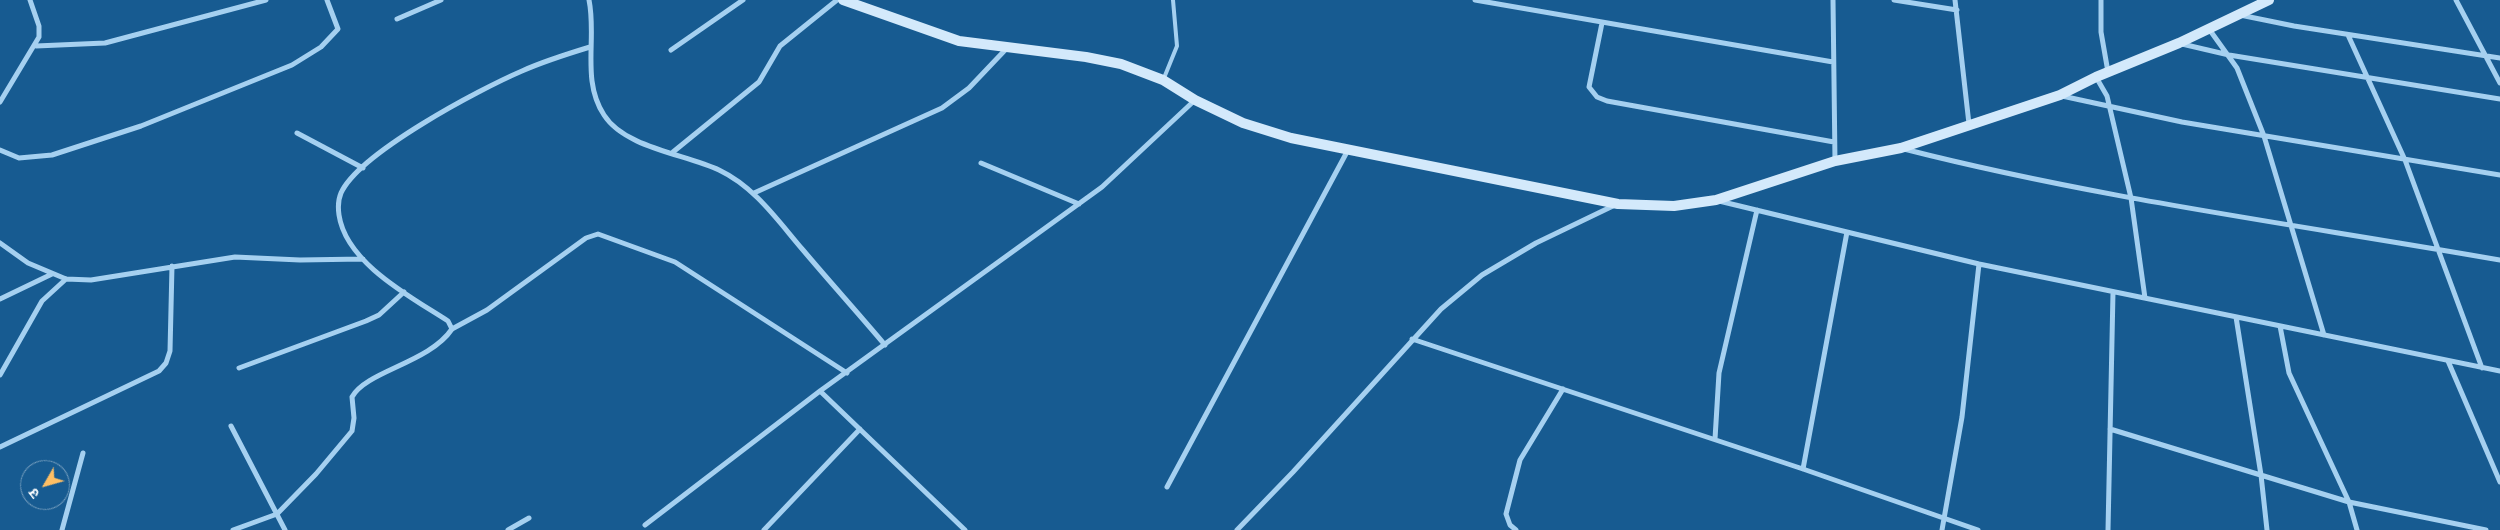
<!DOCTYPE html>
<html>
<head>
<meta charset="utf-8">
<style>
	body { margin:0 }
	#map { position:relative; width:2500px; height:530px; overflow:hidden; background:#175b91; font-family:"Titillium Web","Noto Sans Devanagari",sans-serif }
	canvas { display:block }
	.north { position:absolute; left:20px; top:460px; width:50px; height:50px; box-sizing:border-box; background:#175b91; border:1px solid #749dbd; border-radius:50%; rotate:232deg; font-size:14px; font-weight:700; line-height:20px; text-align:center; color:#fff }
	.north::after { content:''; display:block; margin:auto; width:18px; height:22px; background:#ffbf64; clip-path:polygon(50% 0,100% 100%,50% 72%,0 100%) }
</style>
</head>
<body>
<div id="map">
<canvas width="2500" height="530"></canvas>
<div class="north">उ</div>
</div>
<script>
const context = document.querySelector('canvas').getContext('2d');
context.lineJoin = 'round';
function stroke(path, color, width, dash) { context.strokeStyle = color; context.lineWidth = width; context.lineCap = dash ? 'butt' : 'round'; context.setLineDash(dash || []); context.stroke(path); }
stroke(new Path2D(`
	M1164,78L1177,46L1173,0`), '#a5d0f0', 4);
stroke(new Path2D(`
	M589,0C597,38 581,80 604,115C625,148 685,154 719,170C755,187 778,221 803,250C830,282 858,313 885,345
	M1475,0L1833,62
	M1833,0L1835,161
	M1894,0L1957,10
	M1955,0L1969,124
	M2101,0V32L2108,72
	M2456,0L2500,83
	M2240,15L2294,26L2500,58
	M397,19L441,0
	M1602,23L1589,87L1597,97L1607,101L1834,142
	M2209,29L2237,68L2264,136L2324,335
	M2348,35L2405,160L2482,368
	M2182,44L2229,55L2500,99
	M36,46L105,43L266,0
	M671,50L743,0
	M2096,77L2107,96L2131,198L2145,298
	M2062,96L2182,122L2500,175
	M0,102L39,37V26L30,0
	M297,133L363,168
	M1904,149C2100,199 2301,225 2500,260
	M0,150L19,158L52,155L141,126L292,65L321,47L338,29L327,0
	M673,152L759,82L780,46L837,0
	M981,163L1079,204
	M754,193L942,108L969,88L1007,48
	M1719,201L1979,264L2500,371
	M0,243L28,263L66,279L91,280L235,257L300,260L363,259
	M0,299L52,274
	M2236,317L2261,475L2267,530
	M2280,326L2289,373L2349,502L2357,530
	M452,329L487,310L586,238L598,234L675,262L847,373
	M1412,339L1803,469L1978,530
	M2448,361L2500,482
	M239,368L366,321L379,315L404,292
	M0,375L42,301L66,279
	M820,391L965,530
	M231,426L285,530
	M2110,429L2349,502L2486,530
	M1715,439L1719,373L1757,210
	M0,447L159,371L166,363L170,351L172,266
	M1803,469L1847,232
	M1167,487L1348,150
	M645,525L820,391L1102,187L1195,100
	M62,530L83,453
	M233,530L277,514L316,474L352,431L354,418L352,397C366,371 429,363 452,329L448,321C411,297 346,263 339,215C338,208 338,200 341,193C359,153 480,89 522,71C544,61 567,54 590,47
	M508,530L529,518
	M764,530L860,429
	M1237,530L1293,472L1441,309L1482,275L1536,243L1615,205
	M1516,530L1510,525L1506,514L1520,460L1563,389
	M1942,530L1962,417L1979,264
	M2108,530L2113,292`), '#a5d0f0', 5);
stroke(new Path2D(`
	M843,0L959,41L1086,57L1121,64L1163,80L1195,100L1243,123L1291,138L1618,204L1674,206L1716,200L1835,161L1901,148L2060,95L2096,77L2179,43L2269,0`), '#d3e9fb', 10);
</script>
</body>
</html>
